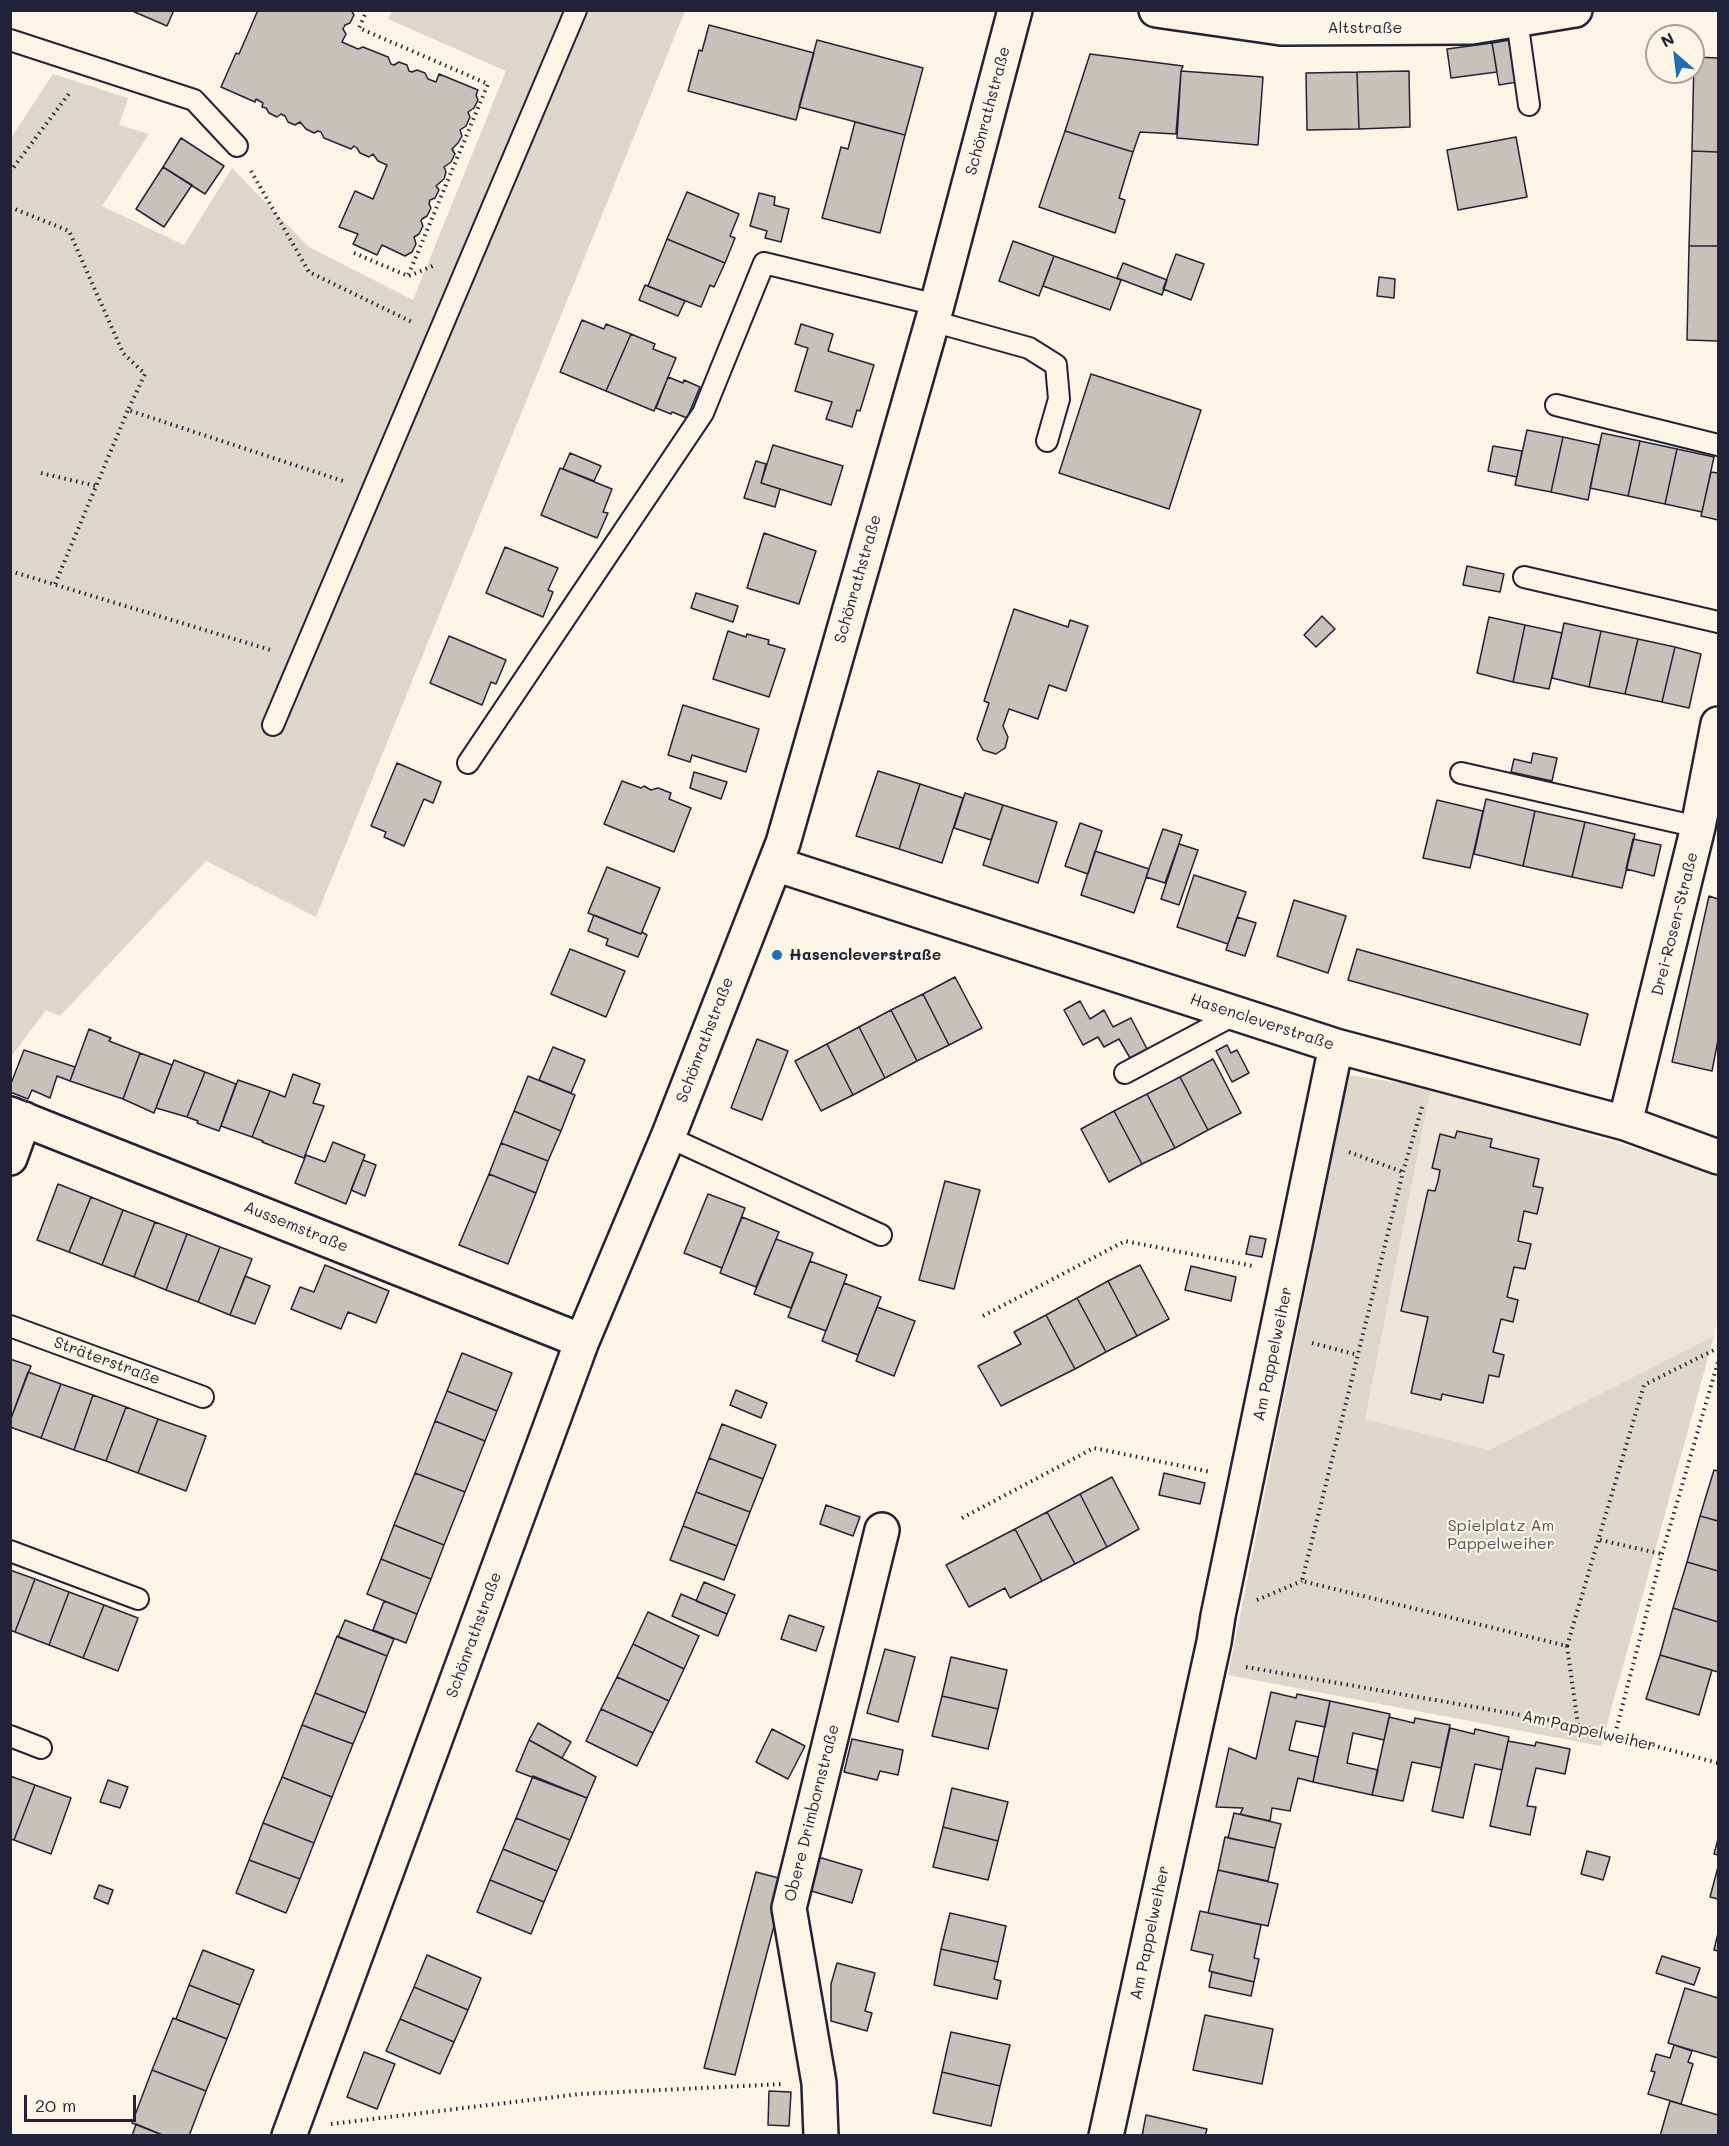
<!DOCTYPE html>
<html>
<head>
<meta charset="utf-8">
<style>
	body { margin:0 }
	#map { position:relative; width:1729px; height:2146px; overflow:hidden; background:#fcf5e5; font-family:Mali,sans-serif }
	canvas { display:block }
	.frame { position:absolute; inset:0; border:12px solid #22223b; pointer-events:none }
	.north { position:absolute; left:1645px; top:24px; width:60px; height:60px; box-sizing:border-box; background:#fcf5e5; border:2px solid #a5a1a1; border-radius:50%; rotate:332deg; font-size:16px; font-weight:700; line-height:24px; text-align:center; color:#22223b }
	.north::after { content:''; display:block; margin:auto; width:21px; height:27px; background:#1f6fb2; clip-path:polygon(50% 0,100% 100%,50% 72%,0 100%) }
	.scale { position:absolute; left:24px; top:2095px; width:112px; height:27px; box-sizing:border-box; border:3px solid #22223b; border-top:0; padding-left:8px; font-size:18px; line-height:21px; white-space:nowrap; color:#22223b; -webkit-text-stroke:4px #fcf5e5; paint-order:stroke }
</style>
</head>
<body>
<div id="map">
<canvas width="1729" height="2146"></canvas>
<div class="frame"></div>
<div class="north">N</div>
<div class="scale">20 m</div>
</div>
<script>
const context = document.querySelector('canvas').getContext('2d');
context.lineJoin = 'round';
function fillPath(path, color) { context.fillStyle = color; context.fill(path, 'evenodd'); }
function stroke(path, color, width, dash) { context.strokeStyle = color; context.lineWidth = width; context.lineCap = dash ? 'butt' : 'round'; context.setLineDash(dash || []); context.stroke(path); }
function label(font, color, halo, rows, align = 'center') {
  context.font = font + ' Mali,sans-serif'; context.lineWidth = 4.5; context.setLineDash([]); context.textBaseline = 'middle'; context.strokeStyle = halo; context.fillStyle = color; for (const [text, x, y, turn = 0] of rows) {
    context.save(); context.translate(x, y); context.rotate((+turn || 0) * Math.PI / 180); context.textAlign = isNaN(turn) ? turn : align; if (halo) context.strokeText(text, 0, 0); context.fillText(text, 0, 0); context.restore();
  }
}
fillPath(new Path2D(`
	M1431,1088L1718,1173V1316L1714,1336L1489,1450L1365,1419Z`), '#ece5d8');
fillPath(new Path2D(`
	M392,11H685L316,917L206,861L60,1016L46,1010L11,1057V138L53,74L128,98L119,125L149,134L102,206L184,245L232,168L309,247L413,300L506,71L388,19Z
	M1349,1075L1431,1088L1365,1419L1489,1450L1714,1336L1601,1746L1228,1675Z`), '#dcd6cc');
const building = new Path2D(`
	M130,10H174L167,26Z
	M258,10H351L354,15L350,23L345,25L343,29L346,34L342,42L358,49L363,47L388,57L391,64L394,65L399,62L407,65L409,71L412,72L417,70L425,73L428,79L436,82L439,74L478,90L476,95L478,100L474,108L468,112L470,117L466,126L460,130L462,136L458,143L452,149L455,154L451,162L444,167L446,172L444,179L436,186L439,190L435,198L430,200L429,204L431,208L427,216L422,219L421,221L423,226L419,234L414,237L416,244L412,252L405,256L382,245L377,255L353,244L358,234L339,227L355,191L373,199L387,165L378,161L373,154L369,157L360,153L357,148L354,146L351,149L324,138L321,132L318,131L314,133L306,129L300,122L295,125L288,122L285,116L281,114L277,117L269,113L266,108L262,107L263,103L256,99L255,102L221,87L236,53L239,54Z
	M709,25L814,53L796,120L688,91L699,50L702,51Z
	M1516,39L1523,81L1499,85L1492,43Z
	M817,40L923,68L905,135L799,107Z
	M1492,43L1497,72L1451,78L1447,49Z
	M1090,54L1183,66L1181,71L1176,134L1140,132L1133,152L1065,131Z
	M1694,57L1718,58V152L1692,151Z
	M1181,71L1263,77L1258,145L1177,138Z
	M1409,71L1410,127L1359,129L1357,72Z
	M1357,72L1359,129L1307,130L1306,73Z
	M855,122L905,135L880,233L822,218L841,147L848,149Z
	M1065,131L1133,152L1119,198L1125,200L1115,233L1039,207Z
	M1516,137L1527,197L1458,210L1447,150Z
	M181,138L224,166L205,194L163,167Z
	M1692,151L1718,152V246H1689Z
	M163,167L192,185L164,227L136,209Z
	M687,192L739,214L730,236L735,238L725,263L667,239Z
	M759,193L775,197L774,205L789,209L781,242L765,238L767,231L750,226Z
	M667,239L725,263L714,287L710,285L701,307L648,286Z
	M1013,241L1054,256L1039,296L999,281Z
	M1689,246H1718V341L1687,340Z
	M1176,254L1204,264L1191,300L1163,289Z
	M1054,256L1121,280L1110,310L1043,286Z
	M1123,263L1167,280L1162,295L1117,278Z
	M1379,277L1395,279L1394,298L1377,296Z
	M645,285L685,301L678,316L639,300Z
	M582,320L604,329L606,324L631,334L606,391L560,372Z
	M801,324L833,334L828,351L874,365L860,411L857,410L852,427L826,419L832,402L795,391L808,348L795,344Z
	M631,334L655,344L653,349L676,358L654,411L606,391Z
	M1091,374L1201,410L1169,509L1059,473Z
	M668,377L683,383L684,380L700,387L687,418L672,412L671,414L656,408Z
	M1527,430L1563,437L1551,492L1515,485Z
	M1602,433L1640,441L1628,496L1590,488Z
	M1563,437L1599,445L1588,500L1551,492Z
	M1640,441L1677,449L1665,504L1628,496Z
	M773,445L843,466L831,505L761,483Z
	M1493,446L1522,451L1517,477L1488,471Z
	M1677,449L1714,457L1702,512L1665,504Z
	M570,453L601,466L594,481L563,469Z
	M756,461L766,464L761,483L780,489L775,507L744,498Z
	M560,468L612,489L603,512L608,513L597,538L541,515Z
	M1711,472L1718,473V520L1701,516Z
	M764,533L816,551L799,604L747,588Z
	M505,547L558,568L548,590L553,592L543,617L486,593Z
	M1467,566L1504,574L1500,592L1463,585Z
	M696,593L738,606L733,622L691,608Z
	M1014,609L1068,627L1070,620L1088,626L1066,691L1049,685L1038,719L1009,709L1003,726L1008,737L1005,748L996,754L983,750L977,739L989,703L984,701Z
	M1322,616L1335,629L1316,647L1304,635Z
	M1489,617L1525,625L1513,682L1477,673Z
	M1564,623L1601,631L1589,687L1552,678Z
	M1525,625L1562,633L1549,689L1513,682Z
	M728,631L746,637L747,634L769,640L768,644L785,649L769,697L713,679Z
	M1601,631L1638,639L1625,694L1589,687Z
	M449,636L506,660L496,684L491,682L482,705L430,683Z
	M1638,639L1675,647L1662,702L1625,694Z
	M1675,647L1701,654L1689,708L1662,702Z
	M683,705L759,729L746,772L692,755L690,762L668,755Z
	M1533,753L1557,758L1552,781L1511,772L1514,759L1531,763Z
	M397,763L441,782L433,803L424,799L404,846L384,837L386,832L371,826Z
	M878,771L920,784L899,849L856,836Z
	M694,772L727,782L721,799L690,788Z
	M622,781L641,788L644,786L651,790L658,788L671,793L669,799L691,808L674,852L604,824Z
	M920,784L963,798L942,863L899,849Z
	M965,793L1003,805L991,840L954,828Z
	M1486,799L1535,811L1523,866L1474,854Z
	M1437,800L1483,811L1470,868L1423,858Z
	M1003,805L1057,822L1038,883L983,865Z
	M1535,811L1585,822L1572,877L1523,866Z
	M1585,822L1635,834L1622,888L1572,877Z
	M1080,823L1102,831L1088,874L1065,866Z
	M1163,829L1182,835L1165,883L1146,877Z
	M1633,839L1661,845L1654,876L1626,869Z
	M1179,844L1198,850L1179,905L1161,899Z
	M1095,851L1149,869L1134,913L1081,895Z
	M607,867L660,888L641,934L588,913Z
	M1194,875L1246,892L1228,944L1177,927Z
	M1709,896L1718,899V1040L1712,1071L1672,1062Z
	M1294,900L1346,916L1328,973L1277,956Z
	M594,915L641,934L642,932L647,935L638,957L606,945L608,939L588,931Z
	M1237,917L1256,923L1245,956L1226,950Z
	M570,949L625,971L606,1017L551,994Z
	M1357,949L1588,1014L1580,1045L1348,980Z
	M955,977L982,1028L949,1045L923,994Z
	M923,994L949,1045L917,1061L891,1010Z
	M1080,1001L1090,1019L1104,1010L1113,1027L1131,1018L1147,1049L1130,1058L1119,1039L1104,1047L1098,1037L1083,1045L1064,1010Z
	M891,1010L917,1061L885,1078L859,1027Z
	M859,1027L885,1078L853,1095L827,1044Z
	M89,1029L111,1038L109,1041L140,1053L123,1099L70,1081Z
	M757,1039L788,1051L762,1120L731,1108Z
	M827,1044L853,1095L821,1111L795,1061Z
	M1227,1045L1231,1053L1237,1050L1249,1073L1232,1082L1216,1051Z
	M553,1047L585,1060L571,1093L539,1080Z
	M24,1050L75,1067L70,1081L57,1076L50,1098L32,1090L28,1099L10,1092V1086Z
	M140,1053L172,1065L154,1113L123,1099Z
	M1213,1059L1241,1113L1208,1130L1180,1077Z
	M174,1060L205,1072L187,1117L156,1108Z
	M205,1072L236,1084L219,1131L197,1123L198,1121L187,1117Z
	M293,1074L320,1084L313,1103L324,1106L304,1158L262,1142L263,1141L252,1137L270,1091L285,1097Z
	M528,1076L575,1095L561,1131L514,1111Z
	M1180,1077L1208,1130L1175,1148L1147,1094Z
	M238,1080L270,1091L252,1137L221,1126Z
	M1147,1094L1175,1148L1142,1164L1114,1111Z
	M514,1111L561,1131L548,1161L501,1143Z
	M1114,1111L1142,1164L1109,1182L1081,1129Z
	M1457,1131L1492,1139L1490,1147L1539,1159L1533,1186L1543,1188L1537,1214L1524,1211L1518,1241L1531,1244L1525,1269L1514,1267L1507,1297L1518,1300L1513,1322L1501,1319L1493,1352L1504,1355L1499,1377L1489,1375L1483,1403L1442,1394L1441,1400L1411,1393L1428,1317L1401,1311L1428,1190L1435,1191L1438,1181L1440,1170L1432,1168L1440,1134L1455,1138Z
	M333,1142L365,1155L346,1204L295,1183L306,1155L325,1162Z
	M501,1143L548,1161L536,1193L489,1174Z
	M363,1160L376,1165L365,1196L351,1190Z
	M489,1174L536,1193L508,1264L459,1245Z
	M945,1181L980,1190L954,1289L919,1280Z
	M58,1184L91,1197L69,1252L37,1240Z
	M708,1194L745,1208L722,1268L684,1253Z
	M91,1197L123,1210L102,1265L69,1252Z
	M123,1210L155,1222L134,1277L102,1265Z
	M742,1217L779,1232L756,1287L720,1273Z
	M155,1222L187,1234L166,1290L134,1277Z
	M187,1234L220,1247L198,1302L166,1290Z
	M1250,1236L1266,1239L1262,1257L1246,1254Z
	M776,1239L813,1253L791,1308L754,1294Z
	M220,1247L252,1259L230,1315L198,1302Z
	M810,1261L847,1275L826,1331L788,1317Z
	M325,1265L389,1291L376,1323L348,1312L341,1329L291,1309L300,1287L314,1292Z
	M1140,1265L1169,1319L1137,1336L1108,1281Z
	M1191,1266L1236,1277L1231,1301L1185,1290Z
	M245,1276L270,1286L255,1324L230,1315Z
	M1108,1281L1137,1336L1106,1352L1077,1298Z
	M844,1283L881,1297L858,1355L822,1341Z
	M1077,1298L1106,1352L1075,1369L1046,1315Z
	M877,1307L915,1321L894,1376L856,1361Z
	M1046,1315L1075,1369L1001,1406L978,1366L1021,1344L1014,1332Z
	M462,1353L512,1373L497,1411L447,1391Z
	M10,1359L31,1366L10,1421Z
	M28,1372L61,1384L41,1438L10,1427V1421Z
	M61,1384L93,1395L74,1450L41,1438Z
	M736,1390L767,1403L761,1418L730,1405Z
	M447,1391L497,1411L485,1441L435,1421Z
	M93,1395L126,1407L106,1461L74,1450Z
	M126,1407L158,1419L138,1473L106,1461Z
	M158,1419L206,1436L186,1491L138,1473Z
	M435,1421L485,1441L465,1492L415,1473Z
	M722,1424L776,1445L763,1479L709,1458Z
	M709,1458L763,1479L750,1512L696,1492Z
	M1714,1470L1718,1471V1521L1700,1516Z
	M415,1473L465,1492L444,1545L394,1525Z
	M1164,1473L1205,1483L1200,1504L1159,1495Z
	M1112,1477L1139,1529L1107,1547L1080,1494Z
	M696,1492L750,1512L737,1546L683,1526Z
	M1080,1494L1107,1547L1075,1564L1047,1512Z
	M826,1505L860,1517L853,1536L820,1524Z
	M1047,1512L1075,1564L1042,1581L1015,1529Z
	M1700,1516L1718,1521V1571L1687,1562Z
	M394,1525L444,1545L431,1579L381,1559Z
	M683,1526L737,1546L724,1580L670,1560Z
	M1015,1529L1042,1581L1010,1598L1005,1588L969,1607L946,1565Z
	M381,1559L431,1579L417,1614L367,1594Z
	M1687,1562L1718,1571V1622L1673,1608Z
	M10,1570L35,1579L15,1632L10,1630Z
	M35,1579L69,1592L49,1645L15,1632Z
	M704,1582L735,1595L727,1614L696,1601Z
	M69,1592L104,1605L83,1658L49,1645Z
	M681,1594L727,1614L718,1636L672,1616Z
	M384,1601L417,1614L406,1643L373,1630Z
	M104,1605L138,1618L118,1671L83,1658Z
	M1673,1608L1718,1622V1672L1660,1655Z
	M648,1612L699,1636L684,1669L633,1644Z
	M789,1615L824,1627L816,1651L781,1639Z
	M345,1620L394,1639L387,1656L338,1637Z
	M337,1636L387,1656L366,1713L315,1693Z
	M633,1644L684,1669L669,1701L617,1677Z
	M885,1649L915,1657L898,1722L867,1713Z
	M1660,1655L1712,1670L1699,1715L1646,1699Z
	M951,1657L1007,1670L998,1709L942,1696Z
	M617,1677L669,1701L653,1733L601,1709Z
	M1271,1692L1296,1698L1297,1694L1330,1701L1325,1727L1296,1721L1289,1750L1318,1757L1313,1782L1298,1778L1290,1811L1272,1808L1270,1821L1240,1814L1243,1808L1216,1807L1229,1748L1256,1759Z
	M315,1693L366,1713L353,1744L302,1725Z
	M942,1696L998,1709L988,1749L932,1736Z
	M1330,1701L1390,1714L1384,1740L1353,1733L1347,1763L1378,1770L1372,1795L1313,1782Z
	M601,1709L653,1733L637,1766L586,1741Z
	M1389,1717L1414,1723L1415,1718L1450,1725L1441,1768L1412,1762L1403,1801L1372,1795Z
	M538,1723L571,1742L562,1758L529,1740Z
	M302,1725L353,1744L332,1797L282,1777Z
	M1450,1728L1474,1734L1475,1729L1509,1737L1502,1770L1475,1764L1463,1818L1432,1811Z
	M772,1729L805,1746L788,1779L756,1762Z
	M852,1739L903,1750L898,1775L880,1771L877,1780L844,1772Z
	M529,1740L596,1777L587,1798L516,1771Z
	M1508,1741L1535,1746L1536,1742L1570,1749L1565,1774L1536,1768L1527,1806L1536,1807L1530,1835L1490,1826Z
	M10,1776L35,1785L14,1840L10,1839Z
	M533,1776L587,1798L570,1840L516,1818Z
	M282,1777L332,1797L314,1843L263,1823Z
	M108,1780L128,1787L120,1808L100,1802Z
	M35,1785L71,1798L51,1854L14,1840Z
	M952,1788L1008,1802L998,1841L943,1827Z
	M1234,1813L1281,1824L1275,1848L1228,1838Z
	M516,1818L570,1840L557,1871L503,1849Z
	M263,1823L314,1843L300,1879L249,1860Z
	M943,1827L998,1841L988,1880L933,1867Z
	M1225,1837L1275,1848L1268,1881L1218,1870Z
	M1718,1839V1855L1714,1854Z
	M503,1849L557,1871L544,1902L490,1880Z
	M1587,1851L1610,1857L1603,1880L1581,1874Z
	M808,1854L862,1870L852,1903L798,1887Z
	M249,1860L300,1879L286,1913L236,1893Z
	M1718,1867V1899L1710,1897Z
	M1218,1870L1278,1884L1268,1926L1208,1913Z
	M756,1872L786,1880L735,2075L704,2068Z
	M490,1880L544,1902L531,1934L477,1912Z
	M99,1885L113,1890L108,1904L94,1898Z
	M1200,1911L1261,1925L1254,1958L1259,1959L1254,1982L1209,1971L1213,1955L1191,1950Z
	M950,1913L1006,1926L998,1962L941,1949Z
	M1718,1933V1951L1714,1950Z
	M941,1949L998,1962L994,1979L1001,1981L997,1999L934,1985Z
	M203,1950L254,1970L240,2005L189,1985Z
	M427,1955L481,1978L468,2010L414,1987Z
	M1662,1956L1700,1968L1694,1985L1656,1973Z
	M837,1963L875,1973L865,2011L872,2013L867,2031L831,2021V1984Z
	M1212,1972L1254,1982L1251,1996L1209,1987Z
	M189,1985L240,2005L227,2039L176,2019Z
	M414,1987L468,2010L454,2042L400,2019Z
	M1685,1988L1718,1998V2058L1668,2043Z
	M1205,2015L1273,2029L1262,2084L1193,2070Z
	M173,2018L227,2039L206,2091L152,2070Z
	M400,2019L454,2042L440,2074L386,2051Z
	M951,2032L1010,2045L1000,2086L942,2072Z
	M1674,2045L1692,2051L1688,2062L1693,2064L1681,2104L1648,2094L1655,2072L1651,2071L1656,2054L1670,2058Z
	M364,2052L395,2064L377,2109L347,2097Z
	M152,2070L206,2091L189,2136H165L132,2123Z
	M942,2072L1000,2086L991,2126L933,2113Z
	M769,2091L791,2092L789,2126L768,2125Z
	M1670,2101L1718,2115V2136H1660Z
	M1146,2115L1207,2129L1205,2136H1142Z
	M136,2124L165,2136H132Z`);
fillPath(building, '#c6c1bb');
stroke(building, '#22223b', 1.5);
const lane = new Path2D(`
	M1517,20L1529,105
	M10,40L194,100L237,146
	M932,321L1029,348L1056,365L1059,399L1047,441
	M1556,405L1718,445
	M1524,577L1718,622
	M273,725L576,10
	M468,763L703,413L764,263L937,305
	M1461,773L1698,827
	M1125,1073L1236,1014
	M668,1137L881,1235
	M10,1326L203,1397
	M10,1551L138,1599
	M10,1736L41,1748`);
const street = new Path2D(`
	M1156,10L1281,28L1472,27L1575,10
	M775,864L1336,1046L1625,1123L1718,1157
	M10,1114L582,1341
	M1625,1123L1698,827L1718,724
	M10,1158L24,1119
	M289,2136L582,1341L668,1137L783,843L937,305L1015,10
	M821,2136L819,2083L789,1908L882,1530
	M1106,2136L1214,1642L1218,1616L1336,1046`);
stroke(lane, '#22223b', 24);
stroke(street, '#22223b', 38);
stroke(new Path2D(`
	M251,171L309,272L414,323
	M10,172L71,91
	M10,207L69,231L123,353L145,374L128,410L346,482
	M354,253L408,276L488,84L359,28L367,10
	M409,276L435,265
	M41,473L96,486
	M10,571L274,651
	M55,584L128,410
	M1422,1107L1403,1172L1302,1581L1567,1646L1644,1385L1718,1348
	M1349,1152L1403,1172
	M983,1316L1125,1241L1253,1266
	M1312,1343L1358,1355
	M962,1518L1094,1448L1211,1472
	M1600,1540L1662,1554
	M1257,1600L1302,1581
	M1567,1646L1578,1725
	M1246,1667L1578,1725L1718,1763
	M1615,1734L1662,1554L1718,1362
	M331,2124L580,2094L783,2084`), '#22223b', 4, [1.5, 4.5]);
stroke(lane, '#fcf5e5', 20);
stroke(street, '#fcf5e5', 33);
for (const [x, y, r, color] of [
	[777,955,6,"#1f6fb2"]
]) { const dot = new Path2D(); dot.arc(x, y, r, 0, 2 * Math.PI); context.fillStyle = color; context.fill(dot); stroke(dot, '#fcf5e5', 2); }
label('16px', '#22223b', '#fcf5e5', [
	["Altstraße",1365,28],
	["Schönrathstraße",988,111,-75],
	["Schönrathstraße",858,579,-74],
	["Drei-Rosen-Straße",1675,924,-76],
	["Hasencleverstraße",1262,1022,18],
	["Schönrathstraße",705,1040,-69],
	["Aussemstraße",296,1227,22],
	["Am Pappelweiher",1273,1354,-78],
	["Sträterstraße",107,1361,20],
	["Schönrathstraße",474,1635,-70],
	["Am Pappelweiher",1589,1731,13],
	["Obere Drimbornstraße",812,1813,-76],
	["Am Pappelweiher",1150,1933,-78]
]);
label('bold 16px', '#22223b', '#fcf5e5', [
	["Hasencleverstraße",789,955]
], 'left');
label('16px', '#504f5f', '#fcf5e5', [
	["Spielplatz Am",1501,1526],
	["Pappelweiher",1501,1544]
]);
</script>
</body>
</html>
